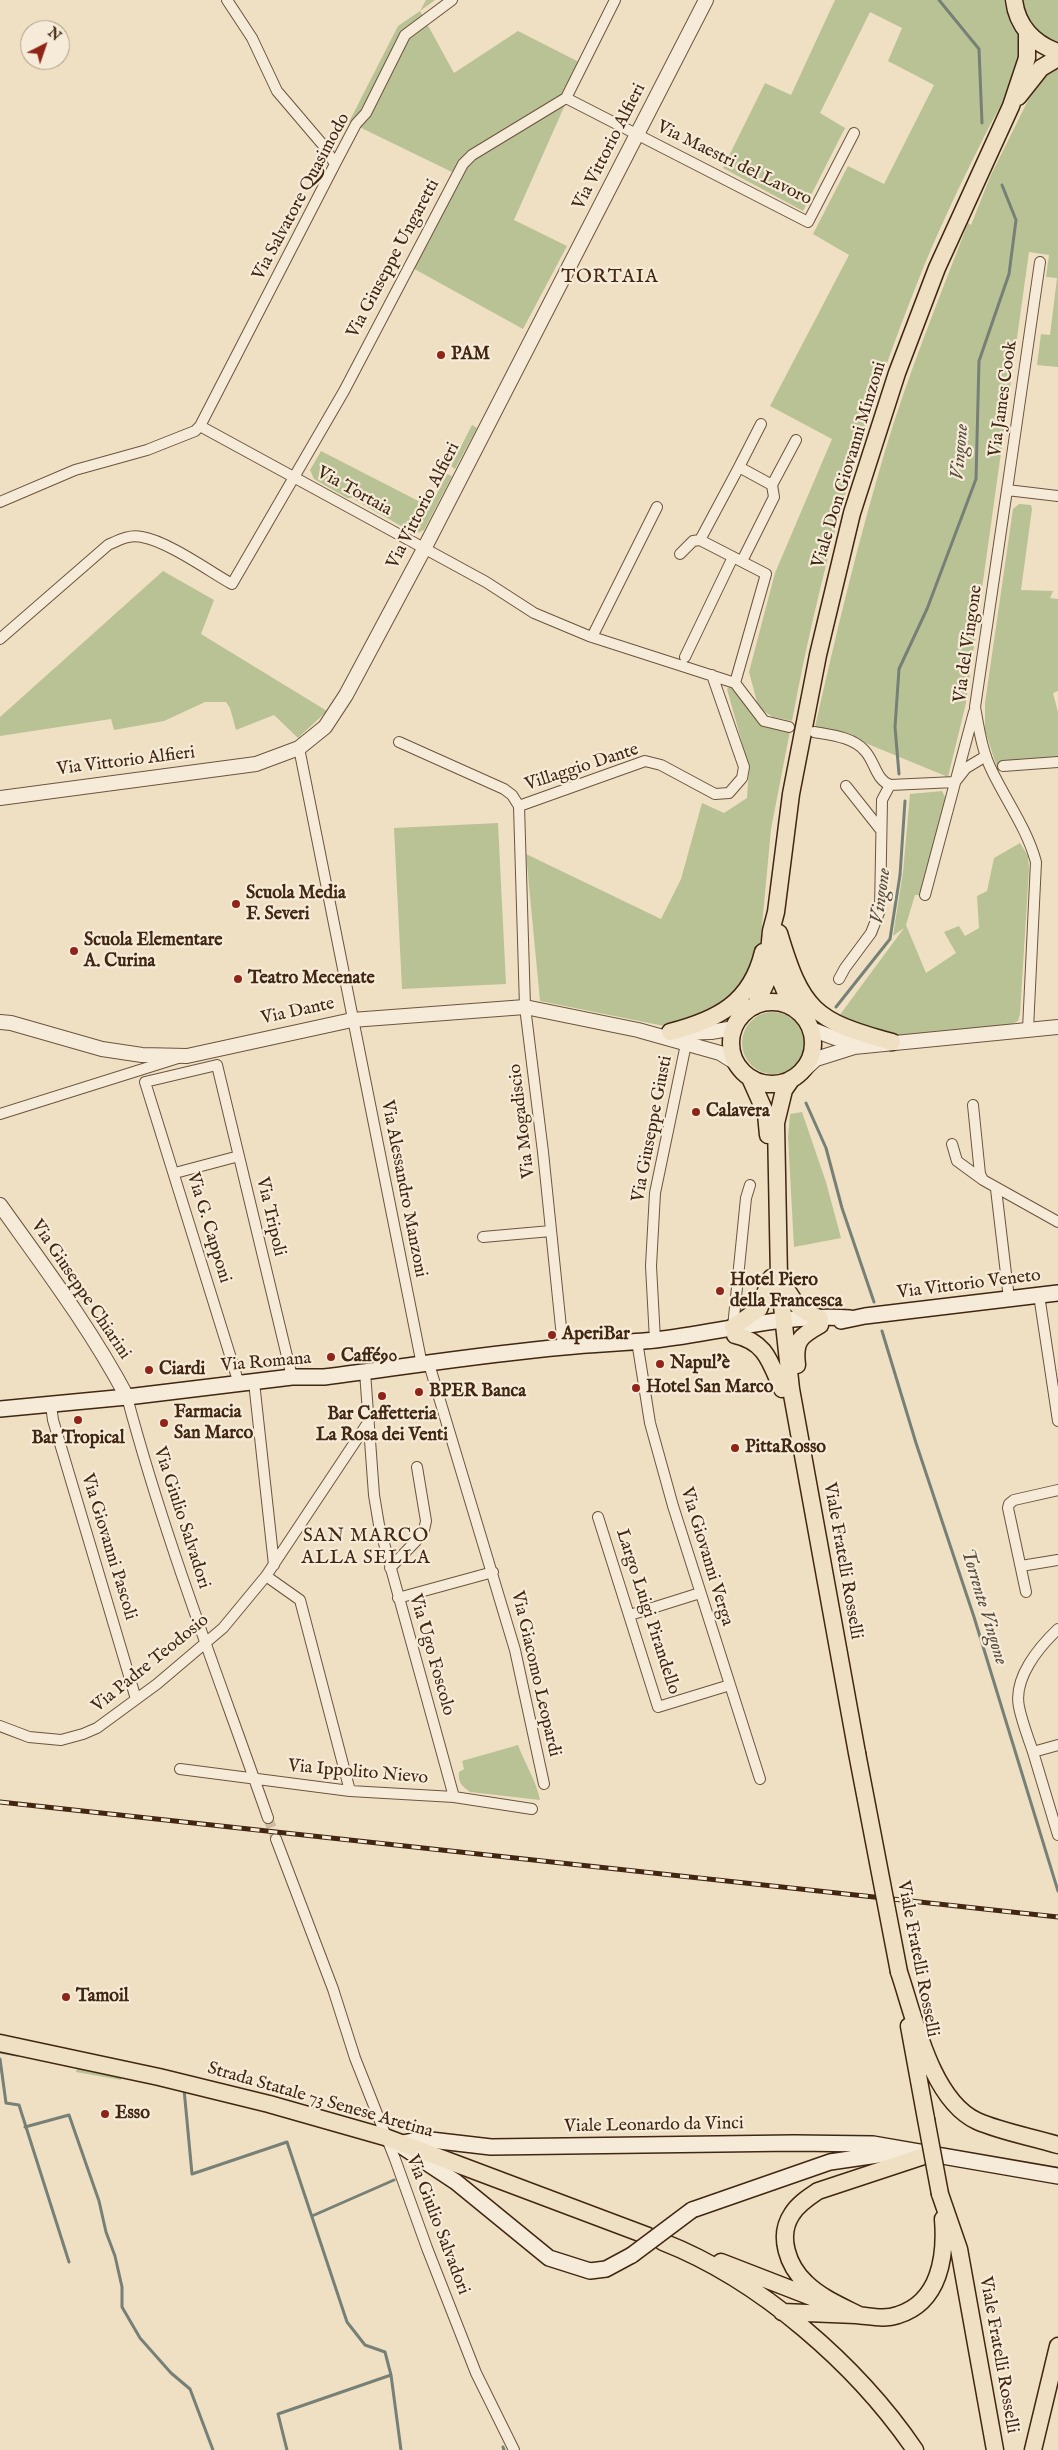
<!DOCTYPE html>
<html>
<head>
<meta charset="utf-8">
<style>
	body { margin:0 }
	#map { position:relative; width:1058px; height:2450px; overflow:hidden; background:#efe0c3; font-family:"IM FELL English",serif }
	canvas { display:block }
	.north { position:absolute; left:20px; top:20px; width:50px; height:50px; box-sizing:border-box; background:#f5ebd8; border:1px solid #ad9c88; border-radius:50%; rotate:41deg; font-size:14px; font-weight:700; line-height:20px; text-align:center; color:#412611 }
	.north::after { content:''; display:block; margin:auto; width:18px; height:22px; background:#8f2418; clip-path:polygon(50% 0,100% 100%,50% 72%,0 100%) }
</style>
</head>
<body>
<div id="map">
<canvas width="1058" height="2450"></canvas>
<div class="north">N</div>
</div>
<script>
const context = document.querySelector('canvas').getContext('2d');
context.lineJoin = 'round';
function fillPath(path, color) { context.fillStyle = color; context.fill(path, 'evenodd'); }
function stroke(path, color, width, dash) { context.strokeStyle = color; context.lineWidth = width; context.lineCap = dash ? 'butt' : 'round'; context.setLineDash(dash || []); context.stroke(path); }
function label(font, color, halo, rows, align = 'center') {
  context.font = font + ' "IM FELL English",serif'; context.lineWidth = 4.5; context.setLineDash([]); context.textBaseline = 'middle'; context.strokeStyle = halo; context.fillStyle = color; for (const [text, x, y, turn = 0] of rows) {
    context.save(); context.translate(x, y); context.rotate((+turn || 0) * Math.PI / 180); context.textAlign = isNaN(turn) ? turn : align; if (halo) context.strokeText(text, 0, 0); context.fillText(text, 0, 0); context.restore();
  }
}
fillPath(new Path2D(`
	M426,0H435L420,11L454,73L518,31L583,64L514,220L567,246L523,329L409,266L456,174L349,122L398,26L420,11Z
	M835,0H1004C1007,18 1025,39 1022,54C1015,84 995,114 982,141C959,187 937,233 918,281C861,423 820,571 792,721L773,717L762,710L757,702L749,672L775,573L832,439L770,406L849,255L813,234L848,166L884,184L934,85L888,61L902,28L870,12L820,113L845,128L803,211L723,168L765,83L791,95Z
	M1020,0H1058V43C1037,36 1025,21 1020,0Z
	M1058,65V367L1037,365L1041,334L1050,335L1057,278L1046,277L1049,255L1029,252L966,703L948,777L846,735L815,727C836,634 858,542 885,451C908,374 939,299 968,223L971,225L990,177L1036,84L1042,75Z
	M472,425L477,428L455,469L451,466Z
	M321,451L430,507L447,474L452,476L424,530L415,534L352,498H347L314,479L310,470Z
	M1019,504L1031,505L1032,509L1021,590L1053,591L1050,598L1058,599V691L1053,693L1058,712V758H1040L1041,763L997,768L985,730V703L1013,509Z
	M163,571L214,600L201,634L327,711L298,738L274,715L236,730L230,708L226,702H205L164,721L114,730L111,719L0,736V717Z
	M730,686L762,725L790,731L771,829L760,947L756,962L731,1001L682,1024L664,1026L540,1001L526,854L661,919L681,879L702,803L724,813L747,798L749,768L727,689Z
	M942,791L946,799L925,895H915L906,925L926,973L956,953L944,932L959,926L965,936L979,928L977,896L987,891L994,858L1020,843L1028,856L1029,869L1020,1014L1018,1021L1010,1025L892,1036L839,1016L904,928L893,936L903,872L910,794Z
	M498,823L506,984L402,989L394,828Z
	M742 1043a31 31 0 1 1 62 0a31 31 0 1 1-62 0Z
	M802,1112L826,1182L841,1238L794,1247L788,1137L790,1114Z
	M518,1745C525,1764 536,1780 540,1800L470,1792C462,1786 458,1783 459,1772L464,1769L462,1761Z
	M77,2067L121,2075V2080L76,2072Z`), '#b9c294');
stroke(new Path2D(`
	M939,0L979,49L982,123
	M899,774L895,727L899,669L927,609L976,479L979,361L1009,274L1016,220L1002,185
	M836,1007L890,939L900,875L905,801
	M806,1103L826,1148L842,1208L874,1302
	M882,1331L916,1443L974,1617L1058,1891
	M0,2052L17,2055
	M0,2059L6,2103L19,2105L69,2262
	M184,2089L192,2174L287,2142L347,2322L365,2345L385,2352L391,2375L401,2450
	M25,2127L69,2115L99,2201L106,2232L115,2256L122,2287V2307L140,2338L171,2373L190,2389L213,2450
	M312,2216L394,2180
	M503,2447L504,2450
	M287,2450L278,2414L391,2375`), '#768076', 3);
stroke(new Path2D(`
	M268,1818L276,1839`), '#ccbb9f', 10, [10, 5]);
const minor = new Path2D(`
	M227,0L252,38L277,91L323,145L335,164
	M566,98L615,0
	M1040,262L1007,490L1058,496
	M200,426L486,582L534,613L589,636L735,683L764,721L789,727
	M739,467L761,424
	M772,485L796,440
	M1007,490L975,707C979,729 982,751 992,771C1007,802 1027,829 1036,862L1028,1029
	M0,502L75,470L147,450L195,431L200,426L335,164L356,124L366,113L405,35L452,0
	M680,554L693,541L700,540
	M592,637L657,507
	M0,639L108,545C119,540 130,534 142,537C167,541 209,571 232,584L344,391L463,164L472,155L566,98L808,222L854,133
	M685,657L733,557
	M735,683L766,574L700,540L739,467L772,485L774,497L742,561
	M814,732C831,735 853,737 865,751C875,762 876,780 890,785L955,782L966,768L986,756
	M399,742L504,789L512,795L519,806
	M299,748L422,1365
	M1003,766L1058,762
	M846,786L880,829
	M925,895L974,712
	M839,979L845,968L871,933L880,910L882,800L890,785
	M973,1105L980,1174L983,1180L1058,1222
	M0,1114L178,1058
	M952,1144L957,1161L983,1180
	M175,1173L239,1156
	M996,1189L1009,1299
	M483,1237L551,1231
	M1039,1295L1058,1421
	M733,1327L746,1198L750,1185
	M655,1340L651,1266L655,1193L686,1044
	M637,1341L650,1423L673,1506L760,1779
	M563,1347L543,1152L525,1007L519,806L645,761L661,765L715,794L729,793L742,778L744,767L712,675
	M429,1364L515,1650L544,1784
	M365,1372L374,1495L379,1525L454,1797
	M254,1382L274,1565
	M239,1384L145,1082L217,1065L292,1377
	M127,1397C165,1540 219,1678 268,1818
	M51,1405L53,1420L136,1699
	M598,1517L658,1707L730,1685
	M1021,1566L1058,1560
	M390,1568L416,1541L424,1530L426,1521L417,1467
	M266,1576L300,1600L350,1791
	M1026,1592L1008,1508L1009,1504L1014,1500L1058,1490
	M398,1598L493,1572
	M630,1615L700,1593
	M1058,1629C1039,1647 1013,1678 1019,1707C1022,1722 1028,1737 1033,1752L1058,1745
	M0,1726L29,1737L61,1740L83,1734L97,1728L157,1684L223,1628L266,1576L369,1421
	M1033,1752L1058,1835
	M180,1769L350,1791L454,1797L532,1809
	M276,1839L333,1989L355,2058L395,2159L427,2248L476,2373L514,2450`);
const tertiary = new Path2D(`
	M0,798L256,764L299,748L325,727L346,695L424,549L706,0
	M0,1022L11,1023L102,1049L142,1055L187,1056L352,1020L525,1007L638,1030L720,1053L736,1063
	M811,1029L835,1038L864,1040
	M678,1033L711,1032L734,1028
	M801,1073L816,1059L854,1047L1058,1027
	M0,1205C45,1268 91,1329 127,1397`);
const secondary = new Path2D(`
	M841,1321L865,1316L1058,1293
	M0,1409L127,1397L292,1377H324C404,1367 484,1354 564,1347C594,1344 625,1343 655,1340C719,1333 785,1313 850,1318
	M403,2143L422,2139L491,2147L794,2143L873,2144L1058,2176
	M400,2145L456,2182L549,2258L590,2271L606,2269L632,2255
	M692,2210L830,2162L898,2152`);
const primary = new Path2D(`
	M1014,0C1017,26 1034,44 1058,52
	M1018,97L1041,68L1058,58
	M779,933C802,1010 814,1021 892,1042
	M779,952V977L792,1007
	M731 1043a41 41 0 1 1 82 0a41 41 0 1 1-82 0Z
	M755,1006L766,983L771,931L776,912L791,794L818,655L852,513L897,373L937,268L1011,106L1027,58V33
	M670,1032C717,1020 751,1003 763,952
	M750,1078L766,1114L768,1135
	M791,1080L784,1090L776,1123L779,1278L791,1389L857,1753
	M783,1284C796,1303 796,1310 820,1318
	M733,1327L759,1309L771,1278
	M735,1335C766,1342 770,1362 782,1389
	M797,1365C794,1341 800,1336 820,1325
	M899,1972C914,2016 931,2100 977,2121C1002,2132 1032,2137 1058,2145
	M909,2026L926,2119
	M0,2043L159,2077L269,2104L385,2137L648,2236
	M940,2194L959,2249L995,2450
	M663,2242C760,2280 857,2365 915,2450
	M721,2262L819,2300
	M782,2312C807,2313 831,2314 856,2315C870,2316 884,2320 898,2315C940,2302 946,2256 943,2219
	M859,2315C841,2306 820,2297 806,2283C788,2266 777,2236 792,2214C798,2204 809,2197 818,2191L930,2154
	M1033,2450L1058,2346`);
stroke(minor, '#6c543e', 12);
stroke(tertiary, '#6c543e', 16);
stroke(secondary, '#412611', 18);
stroke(primary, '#412611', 19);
stroke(minor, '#f5ebd8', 10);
stroke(tertiary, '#f5ebd8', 14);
stroke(secondary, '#f5ebd8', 15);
stroke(primary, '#efe0c3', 16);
const rail = new Path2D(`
	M0,1802L1058,1917`);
stroke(rail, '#412611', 5);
stroke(rail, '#f5ebd8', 3, [9]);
const secondaryBridge = new Path2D(`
	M632,2255L692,2210`);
const primaryBridge = new Path2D(`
	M857,1753L899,1972
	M926,2119L940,2194`);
stroke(secondaryBridge, '#412611', 18, []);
stroke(primaryBridge, '#412611', 19, []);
stroke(secondaryBridge, '#f5ebd8', 15);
stroke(primaryBridge, '#efe0c3', 16);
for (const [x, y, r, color] of [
	[441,355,5,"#8f2418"],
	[236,904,5,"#8f2418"],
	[74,951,5,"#8f2418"],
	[238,979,5,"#8f2418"],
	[696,1112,5,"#8f2418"],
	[720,1291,5,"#8f2418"],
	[552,1335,5,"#8f2418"],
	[331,1357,5,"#8f2418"],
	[660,1364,5,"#8f2418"],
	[149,1370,5,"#8f2418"],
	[636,1388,5,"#8f2418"],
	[419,1392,5,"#8f2418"],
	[382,1396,5,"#8f2418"],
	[78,1420,5,"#8f2418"],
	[164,1423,5,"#8f2418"],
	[735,1448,5,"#8f2418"],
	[66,1997,5,"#8f2418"],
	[105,2114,5,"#8f2418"]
]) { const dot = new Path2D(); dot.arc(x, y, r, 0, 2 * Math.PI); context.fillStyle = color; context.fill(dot); stroke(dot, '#f5ebd8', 2); }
label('18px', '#412611', '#f5ebd8', [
	["Via Vittorio Alfieri",610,147,-63],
	["Via Maestri del Lavoro",734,164,26],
	["Via Salvatore Quasimodo",302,197,-62],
	["Via Giuseppe Ungaretti",394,259,-62],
	["Via James Cook",1004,399,-82],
	["Viale Don Giovanni Minzoni",850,465,-73],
	["Via Tortaia",354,492,29],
	["Via Vittorio Alfieri",424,506,-63],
	["Via del Vingone",969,644,-82],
	["Via Vittorio Alfieri",126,762,-7],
	["Villaggio Dante",582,768,-18],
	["Via Dante",298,1012,-12],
	["Via Mogadiscio",523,1121,-97],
	["Via Giuseppe Giusti",653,1129,-79],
	["Via Alessandro Manzoni",403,1189,79],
	["Via Tripoli",270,1217,77],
	["Via G. Capponi",208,1228,73],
	["Via Vittorio Veneto",969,1285,-7],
	["Via Giuseppe Chiarini",80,1290,56],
	["Via Romana",266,1363,-5],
	["Via Giulio Salvadori",181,1518,72],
	["Via Giovanni Pascoli",108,1547,73],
	["Via Giovanni Verga",706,1557,73],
	["Viale Fratelli Rosselli",842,1561,80],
	["Largo Luigi Pirandello",647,1612,72],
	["Via Ugo Foscolo",431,1655,74],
	["Via Padre Teodosio",151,1664,-39],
	["Via Giacomo Leopardi",535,1674,77],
	["Via Ippolito Nievo",358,1773,5],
	["Viale Fratelli Rosselli",917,1959,79],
	["Strada Statale 73 Senese Aretina",320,2101,16],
	["Viale Leonardo da Vinci",654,2126,-1],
	["Via Giulio Salvadori",437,2225,69],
	["Viale Fratelli Rosselli",998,2355,80]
]);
label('bold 18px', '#412611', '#f5ebd8', [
	["PAM",451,355],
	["Scuola Media",246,894],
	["F. Severi",246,915],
	["Scuola Elementare",84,941],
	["A. Curina",84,962],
	["Teatro Mecenate",248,979],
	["Calavera",706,1112],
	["Hotel Piero",730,1281],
	["della Francesca",730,1302],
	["AperiBar",562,1335],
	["Caffé90",341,1357],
	["Napul'è",670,1364],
	["Ciardi",159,1370],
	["Hotel San Marco",646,1388],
	["BPER Banca",429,1392],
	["Farmacia",174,1413],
	["San Marco",174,1434],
	["Bar Caffetteria",382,1415,"center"],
	["La Rosa dei Venti",382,1436,"center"],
	["Bar Tropical",78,1439,"center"],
	["PittaRosso",745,1448],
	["Tamoil",76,1997],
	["Esso",115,2114]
], 'left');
context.letterSpacing = '1px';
label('19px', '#412611', '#f5ebd8', [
	["TORTAIA",610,278],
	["SAN MARCO",366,1537],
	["ALLA SELLA",366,1559]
]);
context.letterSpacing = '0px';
label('italic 19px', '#574c3b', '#f5ebd8', [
	["Vingone",961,452,-85],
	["Vingone",882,896,-82],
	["Torrente Vingone",983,1607,73]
]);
</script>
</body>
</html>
